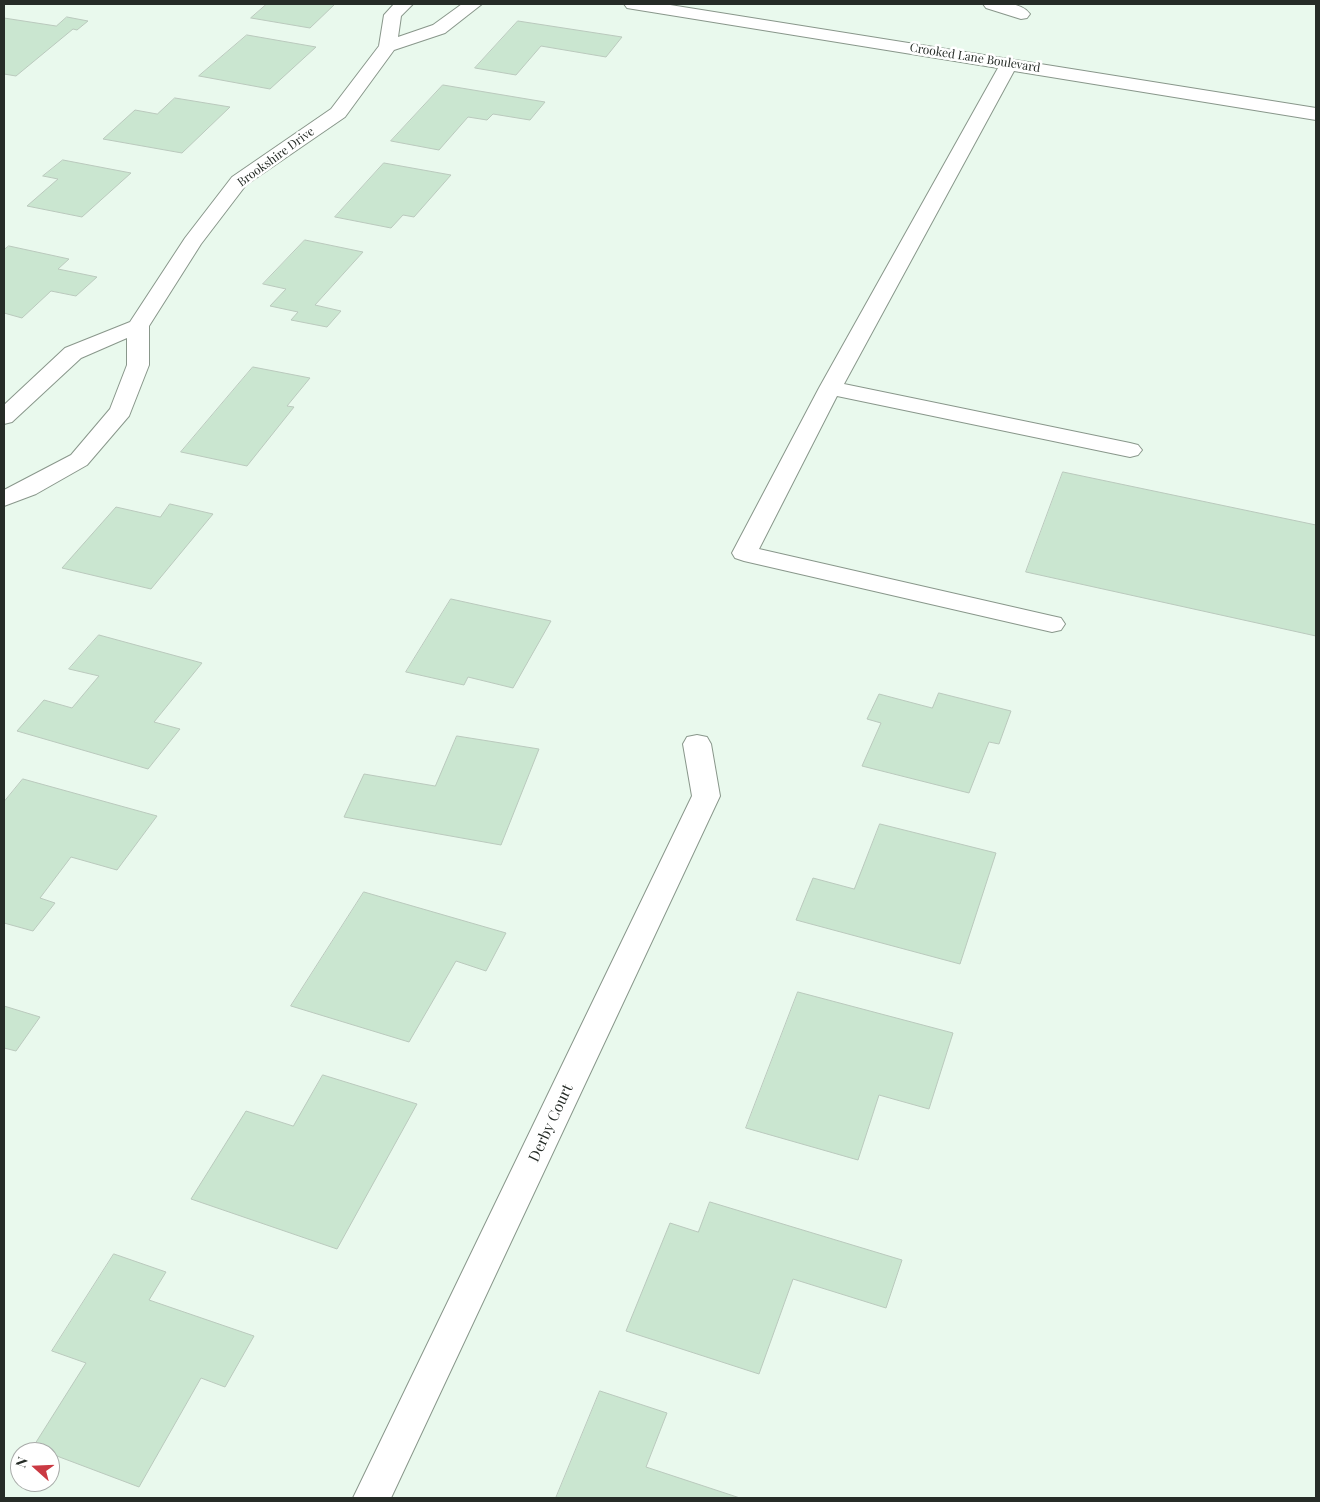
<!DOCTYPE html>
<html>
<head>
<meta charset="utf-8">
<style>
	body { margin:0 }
	#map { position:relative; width:1320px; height:1502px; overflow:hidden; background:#e9f9ed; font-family:"Playfair Display",serif }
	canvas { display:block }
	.frame { position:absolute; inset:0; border:5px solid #262c27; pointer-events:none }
	.north { position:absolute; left:10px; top:1442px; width:50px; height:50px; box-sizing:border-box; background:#fff; border:1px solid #a8aba9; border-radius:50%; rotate:290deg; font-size:14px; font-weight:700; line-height:20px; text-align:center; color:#262c27 }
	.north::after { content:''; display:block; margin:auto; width:18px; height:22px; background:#ca3a43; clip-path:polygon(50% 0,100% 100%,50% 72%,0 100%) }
</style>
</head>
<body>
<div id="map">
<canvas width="1320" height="1502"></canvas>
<div class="frame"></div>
<div class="north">N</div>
</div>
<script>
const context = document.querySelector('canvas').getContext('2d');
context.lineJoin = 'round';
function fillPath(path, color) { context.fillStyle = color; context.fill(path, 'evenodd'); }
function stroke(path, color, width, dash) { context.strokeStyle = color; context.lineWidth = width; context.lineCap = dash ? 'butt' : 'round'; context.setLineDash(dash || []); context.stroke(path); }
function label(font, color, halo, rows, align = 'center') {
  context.font = font + ' "Playfair Display",serif'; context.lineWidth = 5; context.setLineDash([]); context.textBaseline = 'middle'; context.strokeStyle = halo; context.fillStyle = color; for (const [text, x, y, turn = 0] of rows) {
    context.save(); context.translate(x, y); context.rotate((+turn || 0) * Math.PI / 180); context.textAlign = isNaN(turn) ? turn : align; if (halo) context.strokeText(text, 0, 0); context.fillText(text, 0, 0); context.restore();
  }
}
const building = new Path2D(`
	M267,4H335L310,28L251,18Z
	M67,17L88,21L77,30L73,29L16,76L4,74V18L56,26Z
	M518,21L622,37L606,57L541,46L516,75L475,68Z
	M247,35L316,47L270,89L199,76Z
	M443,85L545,102L530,120L493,114L487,120L468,117L439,150L391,141Z
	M175,98L230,107L182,153L103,139L135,110L157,114Z
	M63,160L131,173L82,217L27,206L58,179L43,176Z
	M384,163L451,175L414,217L403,215L391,228L335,217Z
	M305,240L363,252L315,305L341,311L327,327L291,320L298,312L270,306L286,289L263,284Z
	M9,246L69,259L58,269L97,277L76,296L51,291L22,318L4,313V250Z
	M253,367L310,378L287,406L294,407L247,466L181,452Z
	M1063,472L1316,525V636L1026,572Z
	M170,504L213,514L151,589L62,568L116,507L160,517Z
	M451,599L551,621L513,688L468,677L464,685L406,672Z
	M99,635L202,663L154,722L180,729L148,769L17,731L44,700L72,708L99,676L69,669Z
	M939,693L1011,711L999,744L989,742L969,793L862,766L881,723L867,719L879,694L932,708Z
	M457,736L539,749L501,845L344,817L364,774L435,786Z
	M23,779L157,816L117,870L71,857L40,898L55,903L33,931L4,923V802Z
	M880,824L996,853L960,964L796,920L813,878L854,889Z
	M364,892L506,933L486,971L456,961L409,1042L291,1006Z
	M798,992L953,1033L929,1109L879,1095L858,1160L746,1128Z
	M4,1006L40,1017L16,1051L4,1048Z
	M323,1075L417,1104L337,1249L191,1199L246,1111L293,1126Z
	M710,1202L902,1260L886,1308L793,1279L759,1374L626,1331L670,1223L698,1232Z
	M114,1254L166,1272L149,1300L254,1336L225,1387L201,1378L139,1487L33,1447L86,1363L52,1351Z
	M600,1391L667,1413L646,1467L740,1498H556Z`);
fillPath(building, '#cae6d0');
stroke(building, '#bac9bd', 1);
const minor = new Path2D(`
	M394,4H413L401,16L398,37L433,25L462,4H482L445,33L394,50L345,117L246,185L201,244L149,326V365L129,416L87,465L36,494L4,506V490L71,455L110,409L127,365V338L81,358L12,422L4,424V405L65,348L130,322L185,238L232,177L331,109L379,46L384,15Z
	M624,4H664L1316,108V120L1014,71L844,384L1130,443L1138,445L1142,450L1138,455L1130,457L837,396L759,549L1052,616L1061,618L1065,624L1061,630L1052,632L744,561L735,558L732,553L819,388L998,68L633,9L627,8Z
	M983,4C997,3 1021,1 1030,14L1027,18L1021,19L986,8Z
	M697,735L707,737L711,744L720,796L391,1498H353L692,796L683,744L687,737Z`);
stroke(minor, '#89978b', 2);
fillPath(minor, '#fff');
label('12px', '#262c27', '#fff', [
	["Crooked Lane Boulevard",975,58,9],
	["Brookshire Drive",276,157,-36]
]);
label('15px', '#262c27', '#fff', [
	["Derby Court",551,1123,-65]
]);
</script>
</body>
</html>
